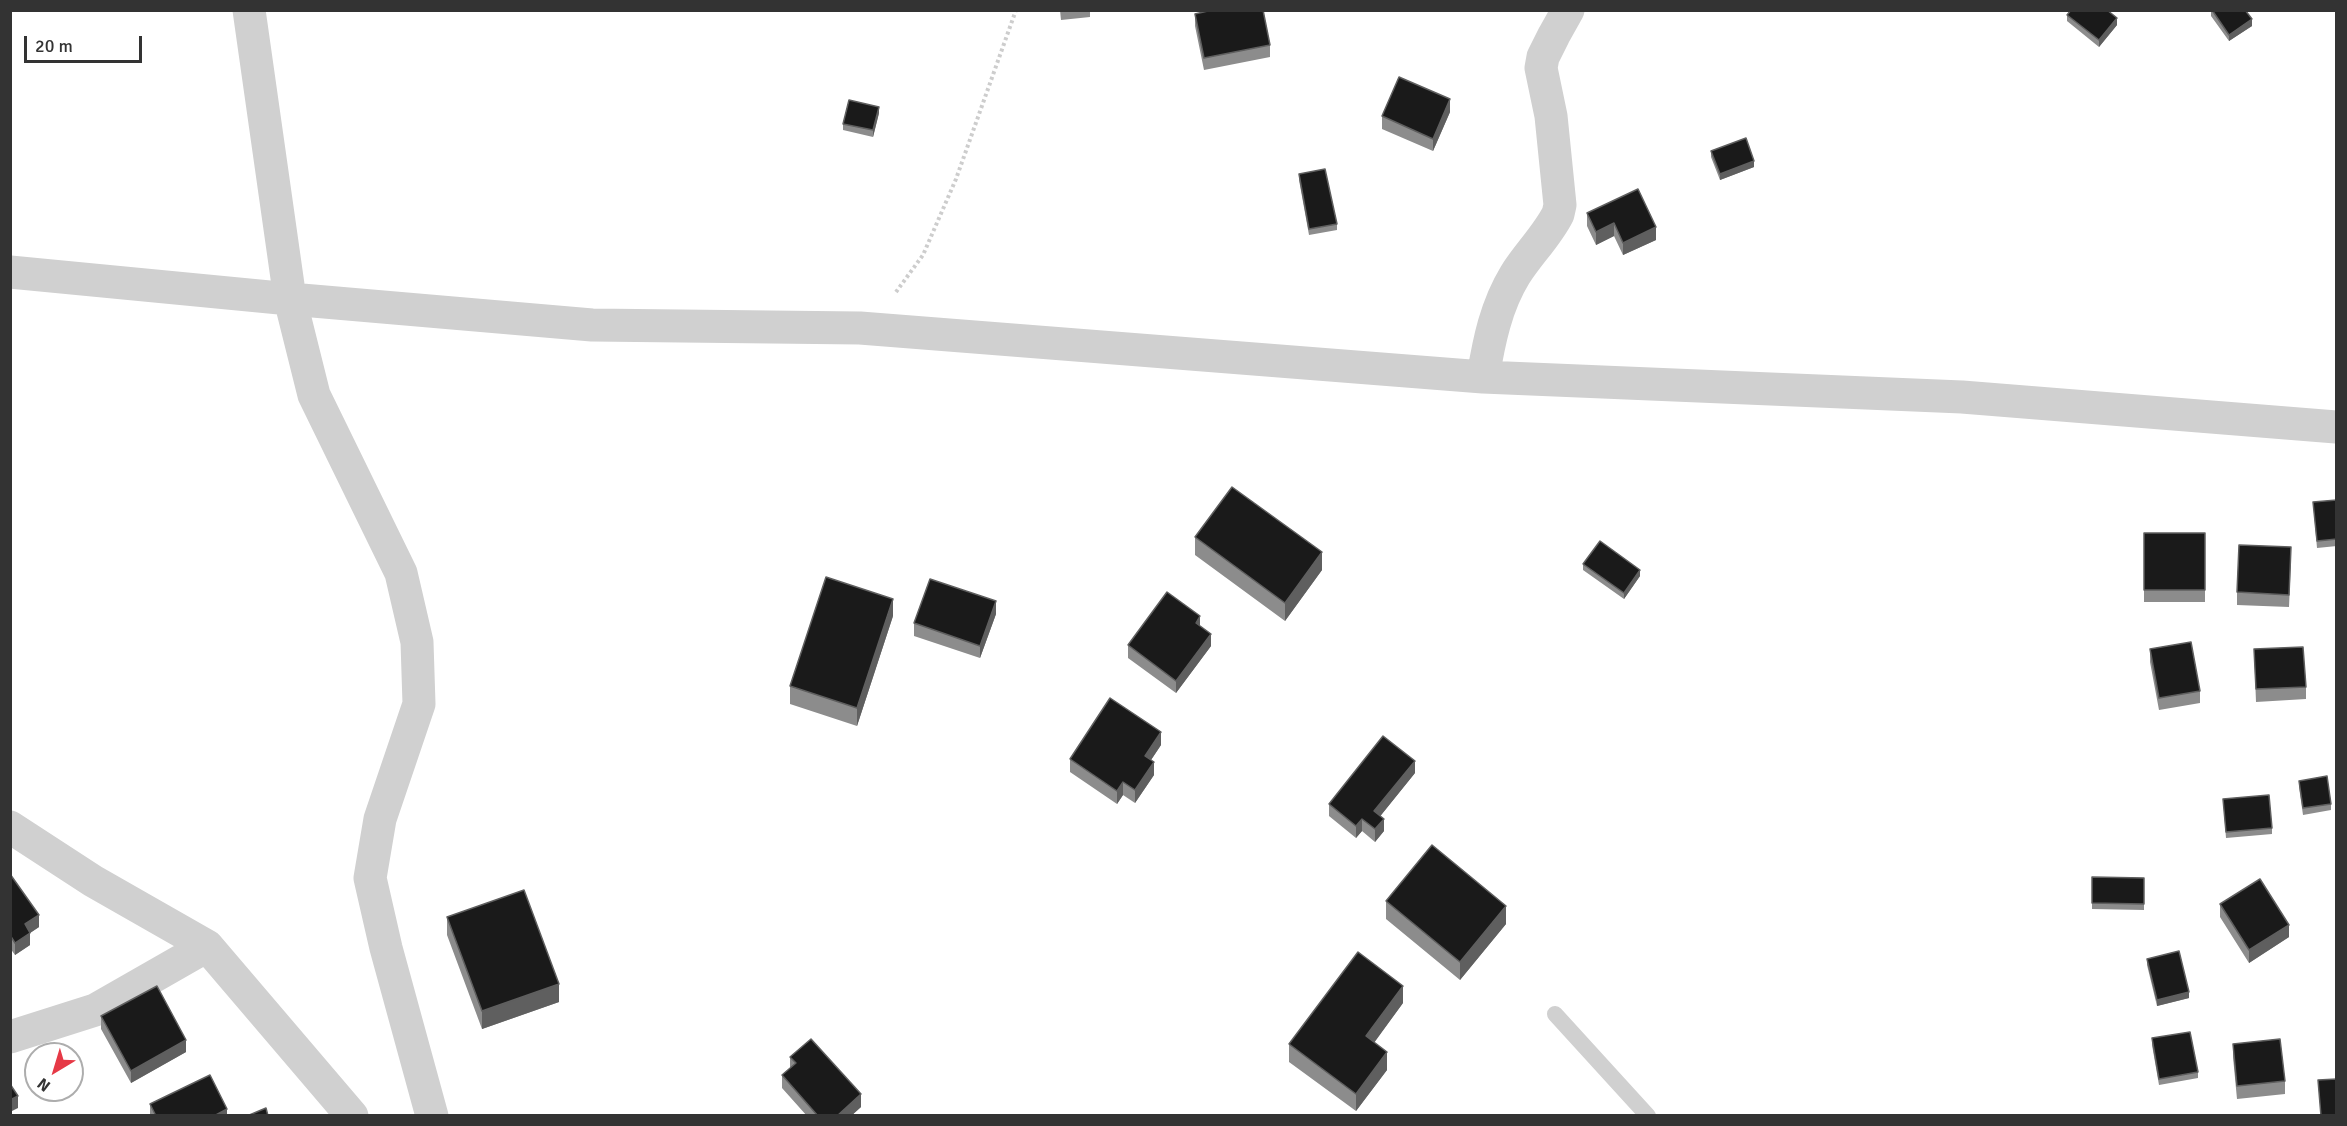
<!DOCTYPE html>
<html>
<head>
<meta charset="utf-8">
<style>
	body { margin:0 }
	#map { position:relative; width:2347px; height:1126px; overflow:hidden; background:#fff; font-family:Signika,sans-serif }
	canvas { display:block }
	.frame { position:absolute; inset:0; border:12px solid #333; pointer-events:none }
	.north { position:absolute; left:24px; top:1042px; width:60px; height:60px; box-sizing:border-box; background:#fff; border:2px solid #adadad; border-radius:50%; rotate:218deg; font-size:16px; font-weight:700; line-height:24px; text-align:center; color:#333 }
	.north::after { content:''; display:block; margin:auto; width:21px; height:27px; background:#e63946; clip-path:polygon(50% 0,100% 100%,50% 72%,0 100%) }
	.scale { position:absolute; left:24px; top:36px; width:118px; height:27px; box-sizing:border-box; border:3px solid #333; border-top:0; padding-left:8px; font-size:18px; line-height:21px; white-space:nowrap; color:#333; -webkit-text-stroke:4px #fff; paint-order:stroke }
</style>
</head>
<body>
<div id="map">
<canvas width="2347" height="1126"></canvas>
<div class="frame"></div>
<div class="north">N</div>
<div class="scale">20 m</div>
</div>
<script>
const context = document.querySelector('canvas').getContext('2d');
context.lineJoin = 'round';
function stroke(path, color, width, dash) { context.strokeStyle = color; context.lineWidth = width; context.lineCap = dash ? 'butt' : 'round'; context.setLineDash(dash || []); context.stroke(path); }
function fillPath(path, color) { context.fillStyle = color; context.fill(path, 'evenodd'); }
stroke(new Path2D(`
	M896,292L923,255L956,179L1016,10`), '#cdcdcd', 4, [3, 3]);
stroke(new Path2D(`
	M1555,1014L1648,1116`), '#d0d0d0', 16);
stroke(new Path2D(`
	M249,10L290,299L314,395L401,573L417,642L419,704L380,819L370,878L386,948L432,1116
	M10,272L290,299L592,325L860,328L1483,377L1962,397L2336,427
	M1483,377C1489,341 1496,306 1515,275C1528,254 1547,236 1558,214L1560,205L1551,116L1541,68L1543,57L1554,35L1568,10
	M10,827L93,881L207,946L352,1116
	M10,1037L95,1010L207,946`), '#d0d0d0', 33);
fillPath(new Path2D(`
	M1060,10H1090V17L1061,20Z
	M2211,10H2245L2252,26L2229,41L2211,16Z
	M1195,14L1270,45V57L1204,70L1195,26Z
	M2067,15L2117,25L2099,47L2067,21Z
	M1450,112L1433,151L1382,129V116Z
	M879,113L873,137L843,130V124Z
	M1711,151L1754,167L1720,180L1711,157Z
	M1299,174L1337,224V230L1309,235L1299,180Z
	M1587,213L1656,240L1623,255L1614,236L1596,245L1587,226Z
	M2337,500V546L2317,548L2313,502Z
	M2144,533H2205V602H2144Z
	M1195,537L1322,570L1285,621L1195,555Z
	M2291,560L2289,607L2237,605V592Z
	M1583,564L1640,576L1624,599L1583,570Z
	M996,614L980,658L914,636V623Z
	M893,616L857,726L790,704V686Z
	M1200,626L1211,646L1176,693L1128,658V645Z
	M2150,649L2200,691V703L2159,710L2150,662Z
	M2254,649L2306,687V699L2256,702Z
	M1161,745L1151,760L1154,775L1135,803L1123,795L1117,804L1070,772V759Z
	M1415,773L1380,816L1384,831L1375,842L1362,831L1356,838L1329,816V804Z
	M2299,781L2331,804V810L2303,815L2299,787Z
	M2223,799L2272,828V834L2226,838Z
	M10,874L39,927L30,933V945L15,955L10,948Z
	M2092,877L2144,878V910L2092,909Z
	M1386,901L1506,924L1460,980L1386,919Z
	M2220,904L2289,937L2249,963L2220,917Z
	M447,917L559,1002L482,1029L447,935Z
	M2147,959L2189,998L2157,1006L2147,965Z
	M1403,1003L1374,1042L1387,1070L1356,1111L1289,1062V1044Z
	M101,1016L186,1052L131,1083L101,1029Z
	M2152,1038L2198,1072V1078L2159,1085L2152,1045Z
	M2233,1044L2285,1081V1094L2237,1099L2233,1057Z
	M790,1057L861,1107L851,1116H807L782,1088V1075L790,1068Z
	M150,1104L227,1116H150Z`), '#8c8c8c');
fillPath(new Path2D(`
	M2117,18V25L2099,47V40Z
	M2252,19V26L2229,41V35Z
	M1450,99V112L1433,151V139Z
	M879,107V113L873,137V130Z
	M1754,161V167L1720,180V174Z
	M1614,223V236L1596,245V232Z
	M1656,227V240L1623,255V243Z
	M1322,552V570L1285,621V603Z
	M1640,570V576L1624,599V593Z
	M893,599V616L857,726V708Z
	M996,601V614L980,658V646Z
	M1200,616V628L1196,623Z
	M1211,634V646L1176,693V681Z
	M1161,732V745L1145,769V756Z
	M1415,761V773L1374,824V811Z
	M1154,762V775L1135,803V790Z
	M1123,782V795L1117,804V791Z
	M1362,819V831L1356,838V826Z
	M1384,819V831L1375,842V829Z
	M1506,906V924L1460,980V962Z
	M39,915V927L30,933V945L15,955V943L25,924Z
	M2289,925V937L2249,963V950Z
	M559,984V1002L482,1029V1011Z
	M1403,986V1003L1366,1054V1036Z
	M2189,992V998L2157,1006V1000Z
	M186,1040V1052L131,1083V1071Z
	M1387,1052V1070L1356,1111V1094Z
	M861,1094V1107L851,1116H837Z
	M18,1096V1108L10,1112V1100Z
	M227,1109V1116H214Z`), '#5f5f5f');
const building = new Path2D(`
	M1212,10H1263L1270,45L1204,58L1195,14Z
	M2071,10H2107L2117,18L2099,40L2067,15Z
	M2212,10H2245L2252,19L2229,35Z
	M1399,77L1450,99L1433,139L1382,116Z
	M849,100L879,107L873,130L843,124Z
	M1746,138L1754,161L1720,174L1711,151Z
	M1325,169L1337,224L1309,229L1299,174Z
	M1638,189L1656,227L1623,243L1614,223L1596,232L1587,213Z
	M1232,487L1322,552L1285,603L1195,537Z
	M2337,500V539L2317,541L2313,502Z
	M2144,533H2205V590H2144Z
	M1600,541L1640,570L1624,593L1583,564Z
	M2239,545L2291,547L2289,595L2237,592Z
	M826,577L893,599L857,708L790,686Z
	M930,579L996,601L980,646L914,623Z
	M1167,592L1200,616L1196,623L1211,634L1176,681L1128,645Z
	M2191,642L2200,691L2159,698L2150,649Z
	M2303,647L2306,687L2256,689L2254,649Z
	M1110,698L1161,732L1145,756L1154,762L1135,790L1123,782L1117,791L1070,759Z
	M1383,736L1415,761L1374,811L1384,819L1375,829L1362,819L1356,826L1329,804Z
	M2327,776L2331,804L2303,808L2299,781Z
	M2269,795L2272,828L2226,832L2223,799Z
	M1432,845L1506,906L1460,962L1386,901Z
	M10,874L39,915L25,924L30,933L15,943L10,935Z
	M2092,877L2144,878V904L2092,903Z
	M2260,879L2289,925L2249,950L2220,904Z
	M524,890L559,984L482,1011L447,917Z
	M2179,951L2189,992L2157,1000L2147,959Z
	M1358,952L1403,986L1366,1036L1387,1052L1356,1094L1289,1044Z
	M157,986L186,1040L131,1071L101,1016Z
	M2190,1032L2198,1072L2159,1079L2152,1038Z
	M811,1039L861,1094L837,1116H818L782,1075L796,1063L790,1057Z
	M2280,1039L2285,1081L2237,1086L2233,1044Z
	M210,1075L227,1109L214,1116H156L150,1104Z
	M2337,1079V1116H2321L2318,1080Z
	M10,1084L18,1096L10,1100Z
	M266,1108L268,1116H247Z`);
fillPath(building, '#1a1a1a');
stroke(building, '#5f5f5f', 1.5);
</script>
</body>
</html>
